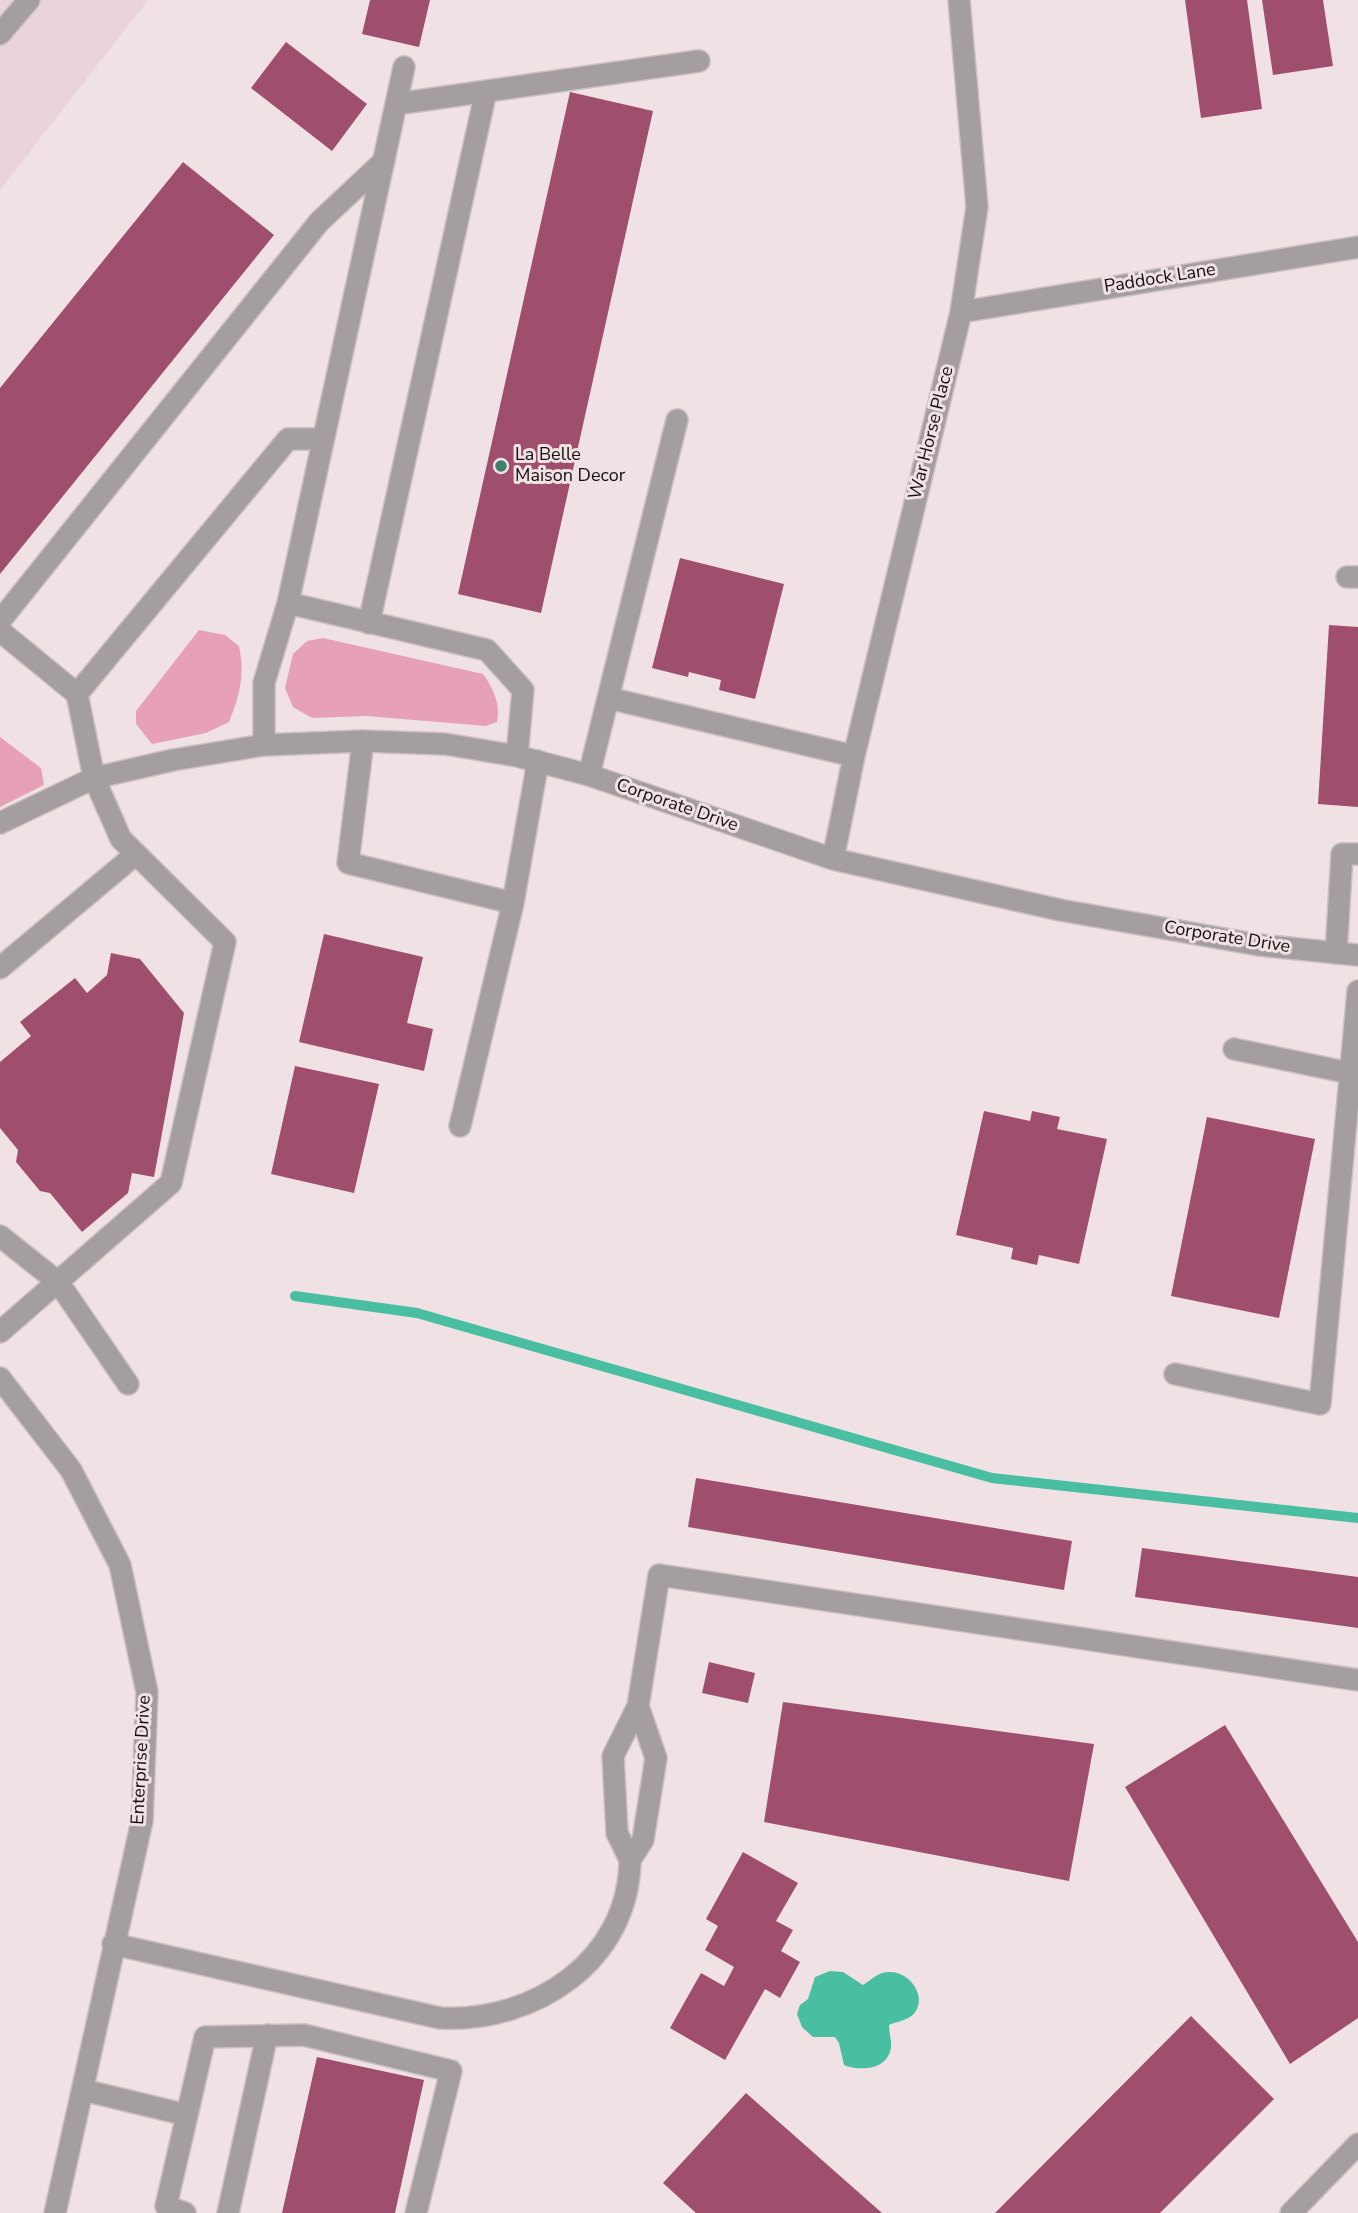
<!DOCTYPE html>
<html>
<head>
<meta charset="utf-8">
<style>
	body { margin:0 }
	canvas { display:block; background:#f0e1e5 }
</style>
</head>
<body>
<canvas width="1358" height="2213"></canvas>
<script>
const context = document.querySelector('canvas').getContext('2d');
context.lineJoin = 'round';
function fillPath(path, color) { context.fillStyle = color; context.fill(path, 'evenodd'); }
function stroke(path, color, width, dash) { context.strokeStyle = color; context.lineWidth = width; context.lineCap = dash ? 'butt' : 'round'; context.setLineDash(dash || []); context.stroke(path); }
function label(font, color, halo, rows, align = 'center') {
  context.font = font + ' "Nunito Sans",sans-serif'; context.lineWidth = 6; context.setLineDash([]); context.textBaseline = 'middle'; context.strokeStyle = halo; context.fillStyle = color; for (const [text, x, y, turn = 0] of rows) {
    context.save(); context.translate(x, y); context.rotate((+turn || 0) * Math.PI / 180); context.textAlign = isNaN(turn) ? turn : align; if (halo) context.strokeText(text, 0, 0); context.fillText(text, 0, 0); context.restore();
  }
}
fillPath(new Path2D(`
	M0,0H148L0,190Z`), '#ead3da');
fillPath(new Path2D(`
	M199,630L225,635L239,646C245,675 240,695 229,722L206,733L152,744L136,724V711Z
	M323,638L483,674C493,688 501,704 497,722L486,726L366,716L312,718L293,707L285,688L293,654L307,641Z
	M0,737L41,768L44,785L0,807Z`), '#e6a1b7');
fillPath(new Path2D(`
	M830,1971L843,1972L863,1985C869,1981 876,1975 882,1973C910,1965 932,2002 910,2017C904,2021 895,2022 889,2025C889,2032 892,2042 891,2048C887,2071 859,2071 844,2065L839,2043L835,2037H813L802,2027L797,2014L800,2005L808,1999L815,1977Z`), '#4abea0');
stroke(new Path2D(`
	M295,1296L417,1313L992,1478L1358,1518`), '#4abea0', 10);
fillPath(new Path2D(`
	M370,0H430L419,47L362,34Z
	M1185,0H1247L1262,109L1201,118Z
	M1262,0H1323L1333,66L1273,75Z
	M286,42L367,104L332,151L251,88Z
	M570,92L653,111L541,613L458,594Z
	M183,162L274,235L0,574V388Z
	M680,558L784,584L755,699L719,690L721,680L689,672L688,677L652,668Z
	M1329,625L1358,627V807L1318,804Z
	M324,934L423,957L407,1023L433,1029L424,1071L299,1042Z
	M111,953L140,959L184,1013L154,1177L132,1173L128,1193L82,1232L50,1193L40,1191L16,1162L18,1150L0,1128V1062L31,1036L20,1022L75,978L87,993L107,975Z
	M295,1066L379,1084L354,1193L271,1174Z
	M984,1111L1030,1121L1032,1111L1060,1117L1057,1129L1107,1139L1079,1264L1039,1255L1037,1265L1011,1259L1013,1248L956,1235Z
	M1207,1117L1315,1139L1279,1318L1171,1296Z
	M696,1478L1072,1541L1064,1590L688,1527Z
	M1142,1548L1358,1577V1628L1135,1597Z
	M709,1662L755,1673L748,1703L702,1693Z
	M783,1702L1094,1744L1069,1881L764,1822Z
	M1225,1725L1358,1942V2018L1290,2064L1125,1787Z
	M743,1852L798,1883L776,1921L793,1930L781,1951L800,1962L780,1998L765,1989L725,2060L670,2028L701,1973L724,1986L734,1967L705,1950L718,1926L706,1919Z
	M1191,2016L1274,2099L1160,2213H995Z
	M317,2057L424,2080L395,2213H282Z
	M746,2093L882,2213H696L663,2183Z`), '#a04e6d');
const minor = new Path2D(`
	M0,34L29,0
	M396,104L699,61
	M961,312L1358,247
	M1347,577H1358
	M288,603L487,650L523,690L517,756
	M0,621L319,222L384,161
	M369,623L486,91
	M0,631L77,694L94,778L121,839L225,942L171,1183L0,1332
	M77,694L288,439H323
	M608,698L854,756
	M363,741L348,863L513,903
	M264,745V683L288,603L404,67
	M589,775L677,420
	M0,823L94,778L173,760L264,745L363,741L445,744L517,756L589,775L833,859L1060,910L1259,945L1358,955
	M833,859L854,756L961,312L977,207L959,0
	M1336,953L1342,854H1358
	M0,968L136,854
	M1234,1049L1350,1073
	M460,1126L513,903L538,761
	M0,1236L58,1282L128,1384
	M1175,1374L1320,1404L1358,991
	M0,1378L71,1470L120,1565L147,1692L142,1821L55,2213
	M638,1706L659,1575L1358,1680
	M638,1706L656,1758L643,1840L630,1860L617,1833L613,1756Z
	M113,1944L440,2018C535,2023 629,1960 630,1860
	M83,2090L187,2115L205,2037L304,2035L451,2071L416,2213
	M185,2213L166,2206L187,2115
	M228,2213L267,2035
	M1291,2213L1358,2144`);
stroke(minor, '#cdbfc3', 24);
stroke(minor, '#a49ea0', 21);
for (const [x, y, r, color] of [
	[501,466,7,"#3f7f6d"]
]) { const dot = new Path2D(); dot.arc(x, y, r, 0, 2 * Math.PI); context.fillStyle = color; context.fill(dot); stroke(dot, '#f0e1e5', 2.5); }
label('18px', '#140f11', '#f0e1e5', [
	["Paddock Lane",1160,279,-9],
	["War Horse Place",932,433,-76],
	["Corporate Drive",677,806,19],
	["Corporate Drive",1227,938,9],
	["Enterprise Drive",142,1760,-87]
]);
label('18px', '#140f11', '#f0e1e5', [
	["La Belle",515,456],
	["Maison Decor",515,477]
], 'left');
</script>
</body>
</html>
